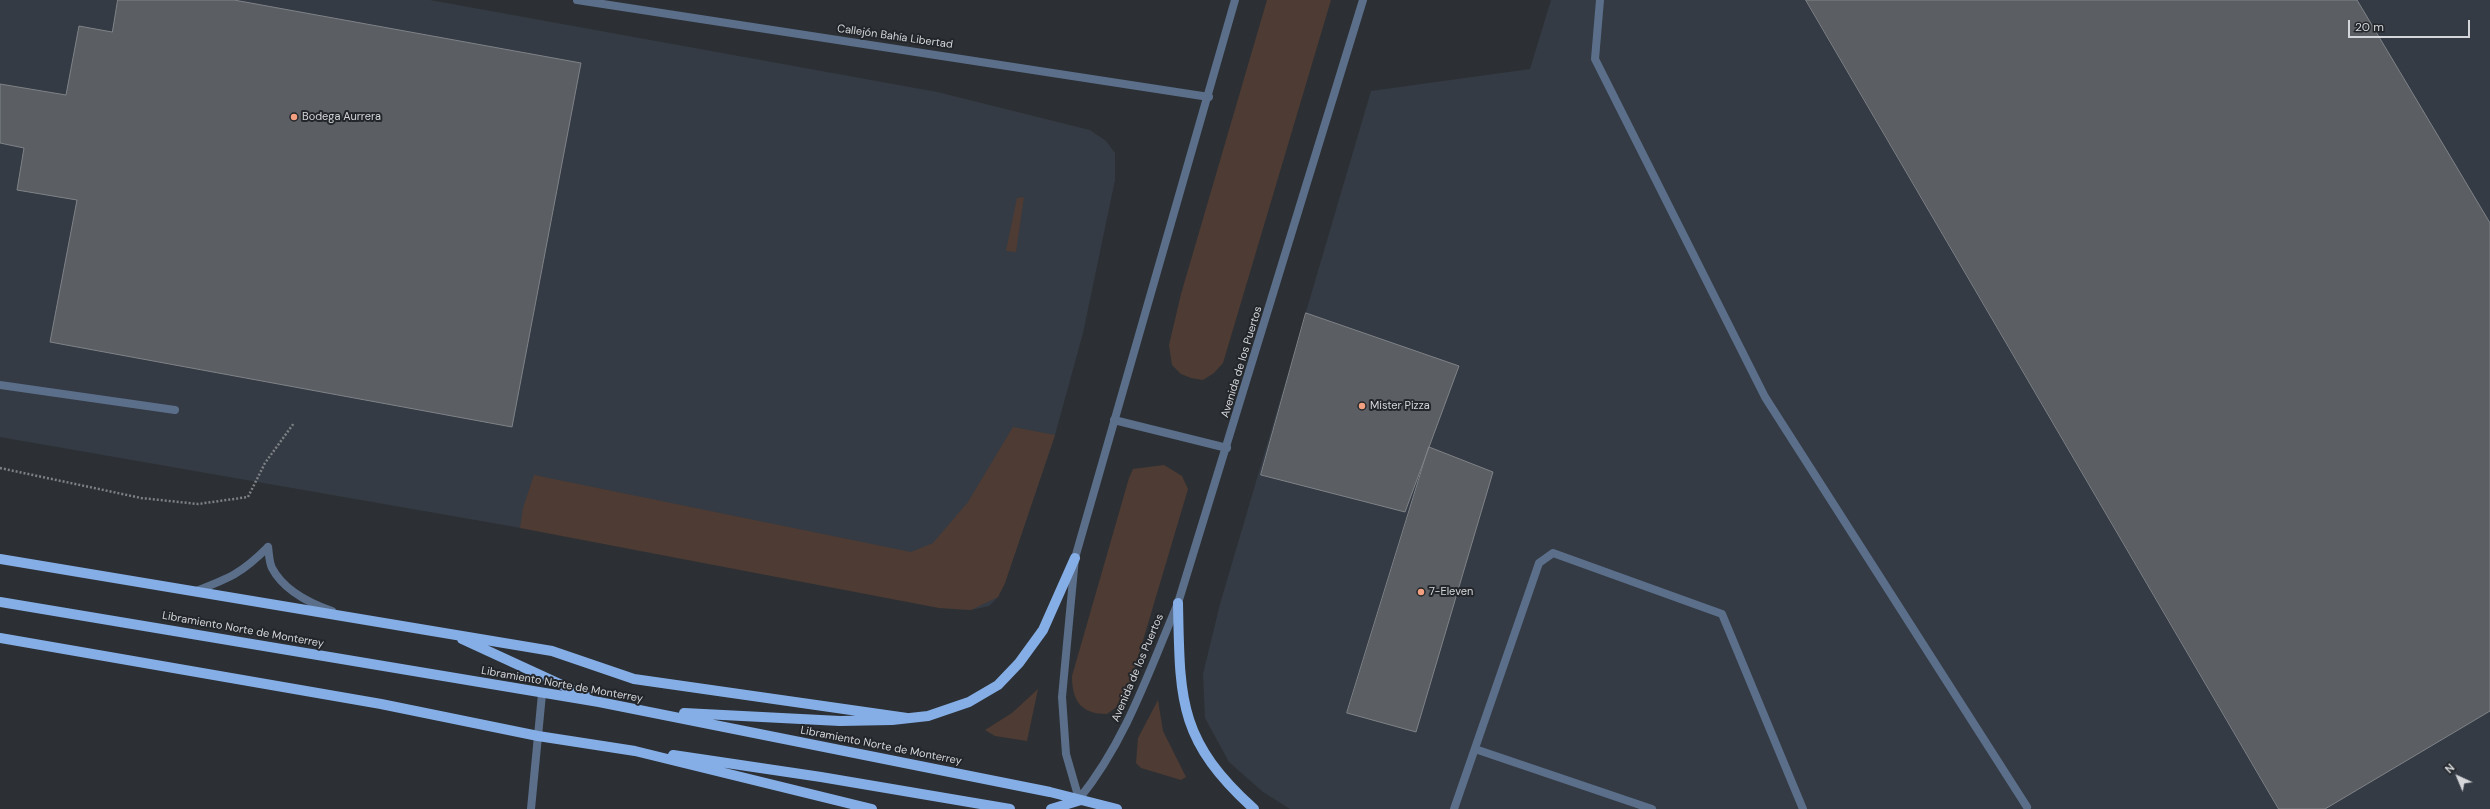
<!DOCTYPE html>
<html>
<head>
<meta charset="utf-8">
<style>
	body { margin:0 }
	#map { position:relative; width:2490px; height:809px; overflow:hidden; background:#2c3034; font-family:"DM Sans",sans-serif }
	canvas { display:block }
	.north { position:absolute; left:2438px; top:757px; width:40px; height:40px; -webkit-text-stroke:3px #23262a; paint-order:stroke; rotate:316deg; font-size:11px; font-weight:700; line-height:16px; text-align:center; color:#d4d6d9 }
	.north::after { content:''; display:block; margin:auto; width:14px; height:18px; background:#d4d6d9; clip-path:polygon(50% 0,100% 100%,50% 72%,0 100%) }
	.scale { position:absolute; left:2348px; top:20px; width:122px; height:18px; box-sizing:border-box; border:2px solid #d4d6d9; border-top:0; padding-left:5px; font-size:12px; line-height:14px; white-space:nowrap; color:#d4d6d9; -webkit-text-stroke:3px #23262a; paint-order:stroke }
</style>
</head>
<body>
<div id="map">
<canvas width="2490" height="809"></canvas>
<div class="north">N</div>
<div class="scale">20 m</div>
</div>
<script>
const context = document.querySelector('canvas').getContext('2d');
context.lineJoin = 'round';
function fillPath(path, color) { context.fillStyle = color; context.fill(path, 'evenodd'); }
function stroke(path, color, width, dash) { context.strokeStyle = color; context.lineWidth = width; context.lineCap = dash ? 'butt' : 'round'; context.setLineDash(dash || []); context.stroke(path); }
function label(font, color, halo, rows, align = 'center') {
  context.font = font + ' "DM Sans",sans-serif'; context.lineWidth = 4; context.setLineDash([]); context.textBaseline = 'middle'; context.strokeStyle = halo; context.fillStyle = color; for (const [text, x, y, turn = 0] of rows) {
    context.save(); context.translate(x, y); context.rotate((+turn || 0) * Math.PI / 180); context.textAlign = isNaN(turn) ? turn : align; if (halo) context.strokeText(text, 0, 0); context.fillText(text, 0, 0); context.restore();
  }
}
fillPath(new Path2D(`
	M0,0H430L937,92L1090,130L1106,141L1115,153V180L1083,333L1055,435L1009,571L998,597L989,606L971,610L951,609L716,562L0,437Z
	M1551,0H2490V809H1290L1263,792L1229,762L1205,718L1203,674L1220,604L1371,91L1530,69Z`), '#343b44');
fillPath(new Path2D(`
	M1267,0H1331L1223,363L1214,373L1203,380L1191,378L1181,374L1172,365L1169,345L1181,294Z
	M1024,197L1016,252L1006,251L1017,198Z
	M1013,427L1055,435L1005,583L998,597L971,610L939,608L520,528L523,508L534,475L911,552L933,543L968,502Z
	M1164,465L1182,476L1188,489L1125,701L1107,714C1081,714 1072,701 1072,676L1129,478L1133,469Z
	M1038,689L1027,741L995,736L985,730L1012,713Z
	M1158,700L1163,731L1186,777L1181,780L1141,768L1136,763L1138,738Z`), '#4e3b33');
const building = new Path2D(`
	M118,0H234L581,63L512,427L50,342L77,200L17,190L24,148L0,143V84L66,95L79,26L112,32Z
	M1806,0H2357L2490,223V711L2325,809H2279Z
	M1306,313L1459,366L1405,512L1261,475Z
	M1429,447L1493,472L1416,732L1347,713Z`);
fillPath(building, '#5b5e63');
stroke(building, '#7f8388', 1);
stroke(new Path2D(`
	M0,468L141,498L198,504L248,497L265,463L294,423`), '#7d8084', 2.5, [2, 2]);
stroke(new Path2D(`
	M1600,0L1595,59L1765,397L2027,807
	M0,385L175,410
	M1114,420L1227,448
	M1475,749L1652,809
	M531,809L542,694
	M1454,809L1539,563L1553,553L1722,614L1803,809`), '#5b6f8b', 8);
stroke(new Path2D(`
	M577,0L1209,97
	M268,547C269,553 269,562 272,568C284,591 309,603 332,611
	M196,591C230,578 242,573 268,547`), '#5b6f8b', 8);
stroke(new Path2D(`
	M1079,799C1126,741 1149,671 1178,603L1363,0
	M1079,799L1066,754L1062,697L1075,558L1235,0`), '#5b6f8b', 8);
stroke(new Path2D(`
	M0,559L552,651L634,679L907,718
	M0,602L599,702L1050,792L1117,809
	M1178,603C1180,701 1178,740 1254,809
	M0,638L381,704L538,736L635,751L872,809
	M462,639L588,697
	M684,713L840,721L892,720L928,716L969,702L998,685L1019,663L1043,630L1075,558
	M673,755L821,777L1010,809
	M1051,809L1081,800`), '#85aee7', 10);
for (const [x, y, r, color] of [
	[294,117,4,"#f2a080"],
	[1362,406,4,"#f2a080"],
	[1421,592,4,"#f2a080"]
]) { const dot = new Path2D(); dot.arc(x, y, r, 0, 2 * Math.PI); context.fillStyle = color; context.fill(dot); stroke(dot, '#23262a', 1.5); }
label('11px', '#d4d6d9', '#23262a', [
	["Callejón Bahía Libertad",895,37,8],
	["Avenida de los Puertos",1242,362,-73],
	["Libramiento Norte de Monterrey",243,630,10],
	["Avenida de los Puertos",1138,668,-67],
	["Libramiento Norte de Monterrey",562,685,10],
	["Libramiento Norte de Monterrey",881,746,11]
]);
label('11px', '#d4d6d9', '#23262a', [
	["Bodega Aurrera",302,117],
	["Mister Pizza",1370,406],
	["7-Eleven",1429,592]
], 'left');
</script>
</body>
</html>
